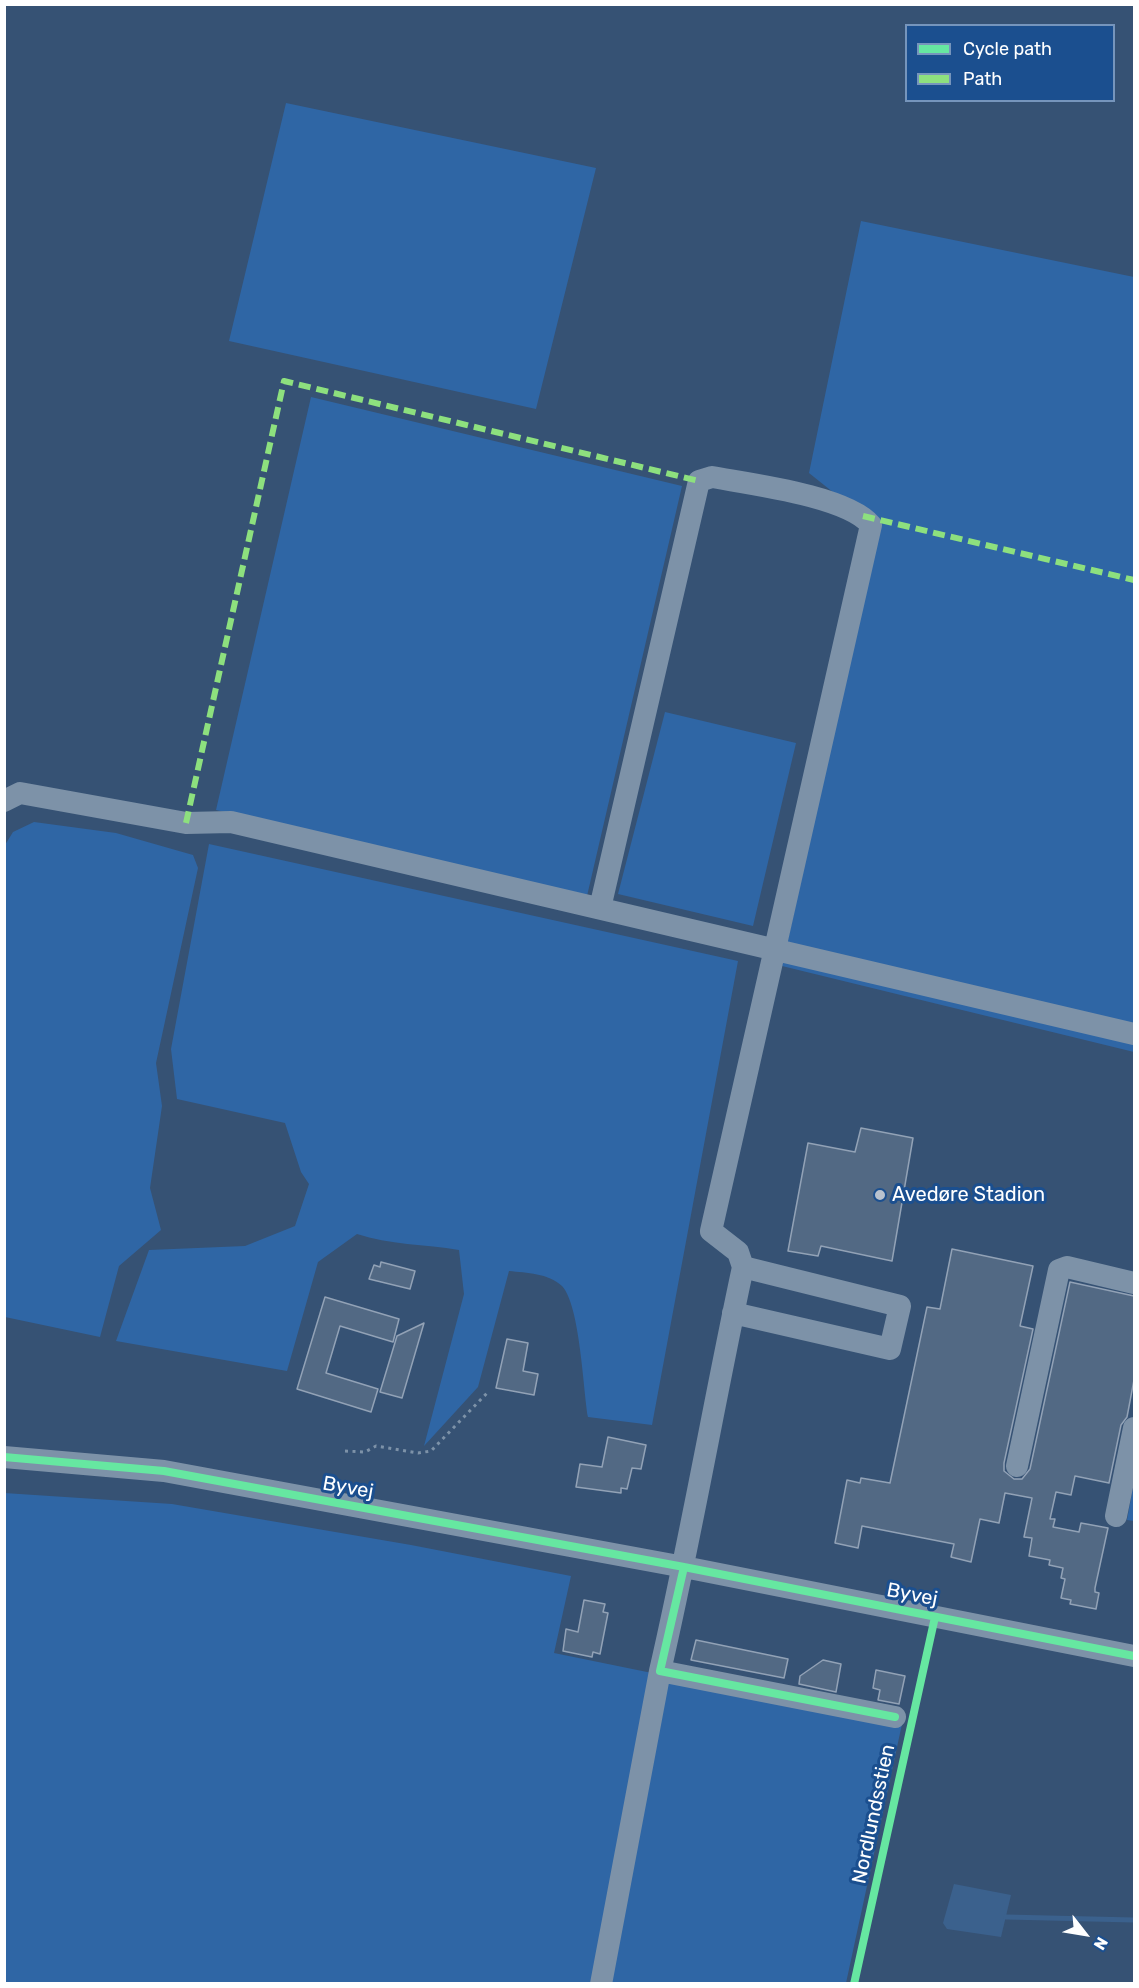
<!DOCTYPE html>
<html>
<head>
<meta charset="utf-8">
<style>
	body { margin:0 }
	#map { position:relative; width:1139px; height:1988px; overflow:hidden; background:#365274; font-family:Rubik,sans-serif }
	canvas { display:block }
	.frame { position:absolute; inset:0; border:6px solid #fff; pointer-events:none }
	.legend { position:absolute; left:905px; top:24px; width:210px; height:78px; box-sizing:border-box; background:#1b4f8f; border:2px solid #7695bc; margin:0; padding:8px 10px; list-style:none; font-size:18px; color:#fff }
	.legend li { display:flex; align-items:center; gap:12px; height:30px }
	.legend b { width:30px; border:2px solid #7695bc }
	.north { position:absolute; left:1055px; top:1904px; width:60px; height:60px; -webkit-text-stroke:4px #1b4f8f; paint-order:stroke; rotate:121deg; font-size:16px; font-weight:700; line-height:24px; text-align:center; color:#fff }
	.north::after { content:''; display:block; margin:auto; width:21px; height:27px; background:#fff; clip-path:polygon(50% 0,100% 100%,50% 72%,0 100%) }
</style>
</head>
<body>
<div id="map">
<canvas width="1139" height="1988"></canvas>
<div class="frame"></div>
<ul class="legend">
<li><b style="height:8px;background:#66e7a1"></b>Cycle path</li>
<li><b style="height:8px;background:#8de07e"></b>Path</li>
</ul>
<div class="north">N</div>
</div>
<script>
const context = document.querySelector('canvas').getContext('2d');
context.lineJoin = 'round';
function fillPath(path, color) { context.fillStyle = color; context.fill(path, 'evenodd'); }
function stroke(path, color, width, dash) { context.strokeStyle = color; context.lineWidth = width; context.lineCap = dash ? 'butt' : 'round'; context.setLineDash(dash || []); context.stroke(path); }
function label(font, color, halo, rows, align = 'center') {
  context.font = font + ' Rubik,sans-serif'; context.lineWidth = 6; context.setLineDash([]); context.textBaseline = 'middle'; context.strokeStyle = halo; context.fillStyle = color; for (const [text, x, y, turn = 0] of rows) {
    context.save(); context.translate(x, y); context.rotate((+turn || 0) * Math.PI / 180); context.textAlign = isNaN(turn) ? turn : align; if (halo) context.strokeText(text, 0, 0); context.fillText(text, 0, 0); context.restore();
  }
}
fillPath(new Path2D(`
	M286,103L596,168L536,409L229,341Z
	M861,221L1134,277V1052L782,966L879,529L809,473Z
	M311,397L682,486L587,896L216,810Z
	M665,712L796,743L753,926L618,894Z
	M34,822L116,833L193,855L198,868L156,1063L162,1106L150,1188L161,1230L119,1266L100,1337L5,1317V845L13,832Z
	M209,844L738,961L652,1425L588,1417C583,1388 580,1305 562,1286C548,1273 527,1273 509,1271L478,1387L424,1446L464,1294L459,1250C425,1244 389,1245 357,1234L318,1262L287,1371L116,1341L149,1250L245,1246L295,1226L309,1184L301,1172L285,1123L177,1099L171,1049Z
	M1134,1482V1521L1127,1520Z
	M4,1493L172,1504L411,1545L571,1576L554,1653L902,1724L846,1983H5Z`), '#2f66a5');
fillPath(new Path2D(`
	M954,1884L1011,1895L1001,1937L947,1929L943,1923Z`), '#3b618d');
stroke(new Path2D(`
	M1006,1917L1134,1920`), '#3b618d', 5);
const building = new Path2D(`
	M861,1128L913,1138L892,1261L821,1246L818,1256L788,1251L808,1143L855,1152Z
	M952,1249L1033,1266L1020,1326L1033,1329L1004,1463V1471L1014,1479H1022L1030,1469L1070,1282L1134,1296V1380L1127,1417L1121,1425L1109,1483L1075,1476L1071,1495L1056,1492L1050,1519H1055L1053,1527L1079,1532L1081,1523L1108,1528L1095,1588V1592L1099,1593L1096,1609L1070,1604L1071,1600L1061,1598L1065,1579L1061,1578L1063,1568L1049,1565L1050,1560L1029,1556L1032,1538L1024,1537L1032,1498L1005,1493L999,1523L980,1519L971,1562L951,1557L954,1544L862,1526L858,1548L835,1543L847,1480L860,1483L861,1478L890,1483L927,1307L940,1309Z
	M381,1262L415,1271L410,1289L369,1279L374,1265L380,1267Z
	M325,1297L399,1319L393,1342L340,1326L326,1373L378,1389L371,1412L297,1389Z
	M424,1323L402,1398L380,1392L397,1336Z
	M507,1339L528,1343L523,1371L538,1374L534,1395L496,1388Z
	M608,1437L646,1445L641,1469L632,1468L627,1489L621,1488V1493L576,1487L580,1464L602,1467Z
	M584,1600L605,1604L603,1612L608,1613L600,1654L593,1652L592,1657L563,1651L566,1629L578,1632Z
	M696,1640L788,1659L784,1678L691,1660Z
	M823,1660L841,1664L836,1692L799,1684L800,1676Z
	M876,1670L905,1676L899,1704L878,1700L880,1690L873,1688Z`);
fillPath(building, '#526984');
stroke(building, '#92a2b6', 1.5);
stroke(new Path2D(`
	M345,1451L365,1452L376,1446L418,1453L431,1451L489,1391`), '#7d92a8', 3, [3, 4.5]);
stroke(new Path2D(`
	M4,801L20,793L186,823L231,822L1134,1034
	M600,908L699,481L712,477C750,484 847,496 871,525L711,1231L738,1252L743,1267
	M733,1313L890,1349L900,1306L743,1267C714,1402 691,1537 660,1671L895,1717
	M4,1457L164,1471L684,1567L1134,1656
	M1017,1466L1059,1270L1067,1267L1134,1283
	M1116,1516L1134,1428
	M601,1984L660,1671`), '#7d92a8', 22);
stroke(new Path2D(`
	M863,516L1134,580
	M186,823L284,381L699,481`), '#8de07e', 6, [12, 6]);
stroke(new Path2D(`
	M4,1457L164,1471L684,1567L1134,1656
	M684,1567L660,1671L895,1717
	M854,1984L935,1617`), '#66e7a1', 8);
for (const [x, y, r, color] of [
	[880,1195,6,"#b9c2ce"]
]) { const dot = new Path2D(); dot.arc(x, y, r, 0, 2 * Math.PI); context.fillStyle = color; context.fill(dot); stroke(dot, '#1b4f8f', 2); }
label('20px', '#fff', '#1b4f8f', [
	["Avedøre Stadion",892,1195]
], 'left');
label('20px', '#fff', '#1b4f8f', [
	["Byvej",348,1488,10],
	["Byvej",912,1595,11],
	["Nordlundsstien",874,1814,-78]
]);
</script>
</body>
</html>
